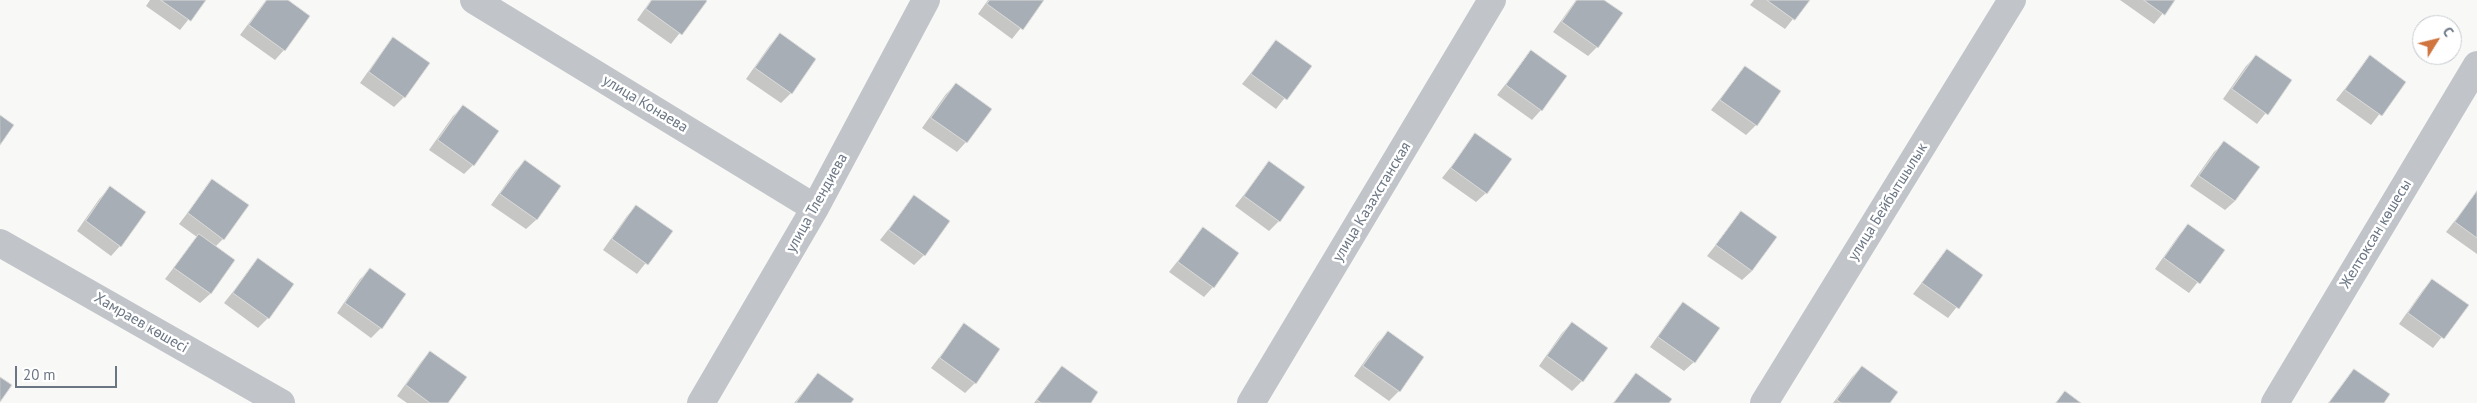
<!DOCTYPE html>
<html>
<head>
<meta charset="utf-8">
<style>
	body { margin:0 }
	#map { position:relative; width:2477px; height:403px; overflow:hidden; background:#f8f9f7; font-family:"PT Sans",sans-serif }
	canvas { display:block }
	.north { position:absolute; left:2412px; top:15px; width:50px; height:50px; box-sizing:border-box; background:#fff; border:1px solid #c4c8ce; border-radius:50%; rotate:54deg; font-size:14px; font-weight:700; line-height:20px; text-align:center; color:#6b7684 }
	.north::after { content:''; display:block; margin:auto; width:18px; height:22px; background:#d07440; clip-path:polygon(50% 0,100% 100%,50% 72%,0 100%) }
	.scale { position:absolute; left:15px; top:366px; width:102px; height:22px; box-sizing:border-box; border:2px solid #6b7684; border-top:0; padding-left:6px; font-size:15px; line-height:18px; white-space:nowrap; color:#6b7684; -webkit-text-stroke:4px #fff; paint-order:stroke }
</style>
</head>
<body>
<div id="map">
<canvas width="2477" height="403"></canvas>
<div class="north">С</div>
<div class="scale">20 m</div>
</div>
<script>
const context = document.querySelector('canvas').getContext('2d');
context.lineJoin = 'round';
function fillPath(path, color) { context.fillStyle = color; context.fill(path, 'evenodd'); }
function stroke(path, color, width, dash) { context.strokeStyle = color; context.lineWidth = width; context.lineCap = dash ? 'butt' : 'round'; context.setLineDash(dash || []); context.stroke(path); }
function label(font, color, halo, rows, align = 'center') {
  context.font = font + ' "PT Sans",sans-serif'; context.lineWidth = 5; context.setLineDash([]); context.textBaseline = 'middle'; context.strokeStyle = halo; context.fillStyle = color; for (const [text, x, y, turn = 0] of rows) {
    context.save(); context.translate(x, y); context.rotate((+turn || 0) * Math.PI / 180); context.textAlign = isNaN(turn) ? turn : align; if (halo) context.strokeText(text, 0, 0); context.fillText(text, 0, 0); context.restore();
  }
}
fillPath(new Path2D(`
	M150,0H204L180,30L146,6Z
	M266,0H285L284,50L275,60L240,35Z
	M651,0H704L705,1L671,44L637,20Z
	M988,0H1043L1012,39L978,14Z
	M1576,0H1602L1597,47L1588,56L1553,32Z
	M1754,0H1808L1785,29L1750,5Z
	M2120,0H2174L2154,24Z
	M780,35L815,60L791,93L781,103L746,79L770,45Z
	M393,39L404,97L394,107L360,83L384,49Z
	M1276,42L1310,66L1276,109L1242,84Z
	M1531,52L1541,110L1532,120L1497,95Z
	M2256,56L2291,81L2257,124L2223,99L2246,66Z
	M2370,57L2404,82L2371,125L2336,100Z
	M1745,67L1780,92L1756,125L1746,135L1711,110Z
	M956,84L966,142L957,152L922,128L946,94Z
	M463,107L473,165L464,174L429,150L453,116Z
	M1476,135L1486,193L1476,202L1442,178Z
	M2224,143L2235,201L2225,210L2190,186L2214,152Z
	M525,161L559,186L536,220L526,229L491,205L515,171Z
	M1269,163L1279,221L1269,231L1235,206Z
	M212,181L223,239L215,247L234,260L210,294L200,303L165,279L197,237L179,224Z
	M110,188L120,246L111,256L77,231L100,198Z
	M2477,192V254L2446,232Z
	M914,197L924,255L914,265L880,240Z
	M637,206L671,231L637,274L603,250L627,216Z
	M1741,213L1752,271L1742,280L1707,256Z
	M2189,225L2223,250L2189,293L2155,269L2179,235Z
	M1203,229L1213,287L1204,297L1169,272Z
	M1947,250L1982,275L1948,318L1913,294Z
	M258,260L268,318L258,328L224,303Z
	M370,270L381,328L371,338L337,313L360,279Z
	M2432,280L2467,305L2433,348L2399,324L2423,290Z
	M1683,303L1694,362L1684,371L1650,347L1674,313Z
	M1572,323L1582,381L1572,391L1539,366L1562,333Z
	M964,325L975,383L965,393L931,368Z
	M1388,333L1399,391L1389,401L1354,376L1378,342Z
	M430,352L446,403H407L397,396L421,362Z
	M1862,367L1888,403H1833L1852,377Z
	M1062,368L1089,403H1034L1053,377Z
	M2354,371L2382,403H2328Z
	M818,374L849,403H794Z
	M1636,375L1667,403H1613Z`), '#0003');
const building = new Path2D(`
	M161,0H206L191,21Z
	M267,0H288L310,16L285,51L249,25Z
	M652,0H706L707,1L682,35L646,9Z
	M990,0H1044L1023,30L987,4Z
	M1577,0H1604L1623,13L1598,48L1562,22Z
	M1767,0H1810L1795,20Z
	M2144,0H2175L2165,15Z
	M780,33L816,59L792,94L755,68Z
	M393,37L430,63L405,98L369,72Z
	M1276,40L1312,66L1287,100L1251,74Z
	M1531,50L1567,76L1542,111L1506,85Z
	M2256,55L2292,80L2268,115L2232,89Z
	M2370,55L2406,82L2382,116L2345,90Z
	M1745,66L1781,91L1757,126L1720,100Z
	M956,83L992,109L967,143L931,118Z
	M463,105L499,131L474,166L438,140Z
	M0,115L14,125L0,145Z
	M1475,133L1512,159L1487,194L1451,168Z
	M2224,141L2260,167L2235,201L2199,176Z
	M525,160L561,186L537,220L500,194Z
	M1269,161L1305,187L1280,222L1244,196Z
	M212,179L249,205L224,240L188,213Z
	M110,186L146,212L121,247L86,221Z
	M2477,191V238L2455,222Z
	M914,195L950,221L925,256L889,230Z
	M636,205L673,231L648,265L612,239Z
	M1741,211L1777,237L1752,271L1716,245Z
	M2188,224L2225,250L2200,284L2164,258Z
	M1203,227L1239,253L1214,288L1178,262Z
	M199,234L235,260L211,294L174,268Z
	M1947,249L1983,275L1959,309L1922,283Z
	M258,258L294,284L269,319L233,293Z
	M370,268L406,294L382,329L345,303Z
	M2432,279L2469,305L2444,339L2408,313Z
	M1683,302L1720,328L1695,363L1658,337Z
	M1572,322L1608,348L1583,382L1547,356Z
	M964,323L1000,349L976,384L940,358Z
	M1388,331L1424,357L1400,392L1363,366Z
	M430,351L467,377L448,403H430L406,385Z
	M1062,366L1098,392L1091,403H1041L1037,400Z
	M1862,366L1898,392L1890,403H1841L1837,400Z
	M2354,369L2390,394L2384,403H2329Z
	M818,373L854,399L851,403H796Z
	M1636,373L1672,399L1669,403H1614Z
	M0,377L12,385L0,402Z
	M2065,391L2081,403H2056Z`);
fillPath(building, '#a8aeb5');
stroke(building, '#dadbd9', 1);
stroke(new Path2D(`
	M474,0L815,208
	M0,243L281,403
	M701,403L815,208L926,0
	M1251,403L1492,0
	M1764,403L2012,0
	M2275,403L2477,65`), '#c1c4c8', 28);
label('15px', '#6b7684', '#fff', [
	["улица Конаева",645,104,31],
	["улица Казахстанская",1372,202,-59],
	["улица Бейбытшылык",1888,202,-58],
	["улица Тлендиева",817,203,-61],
	["Желтоксан көшесы",2376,234,-59],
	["Хамраев көшесі",141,323,30]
]);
</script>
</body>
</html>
